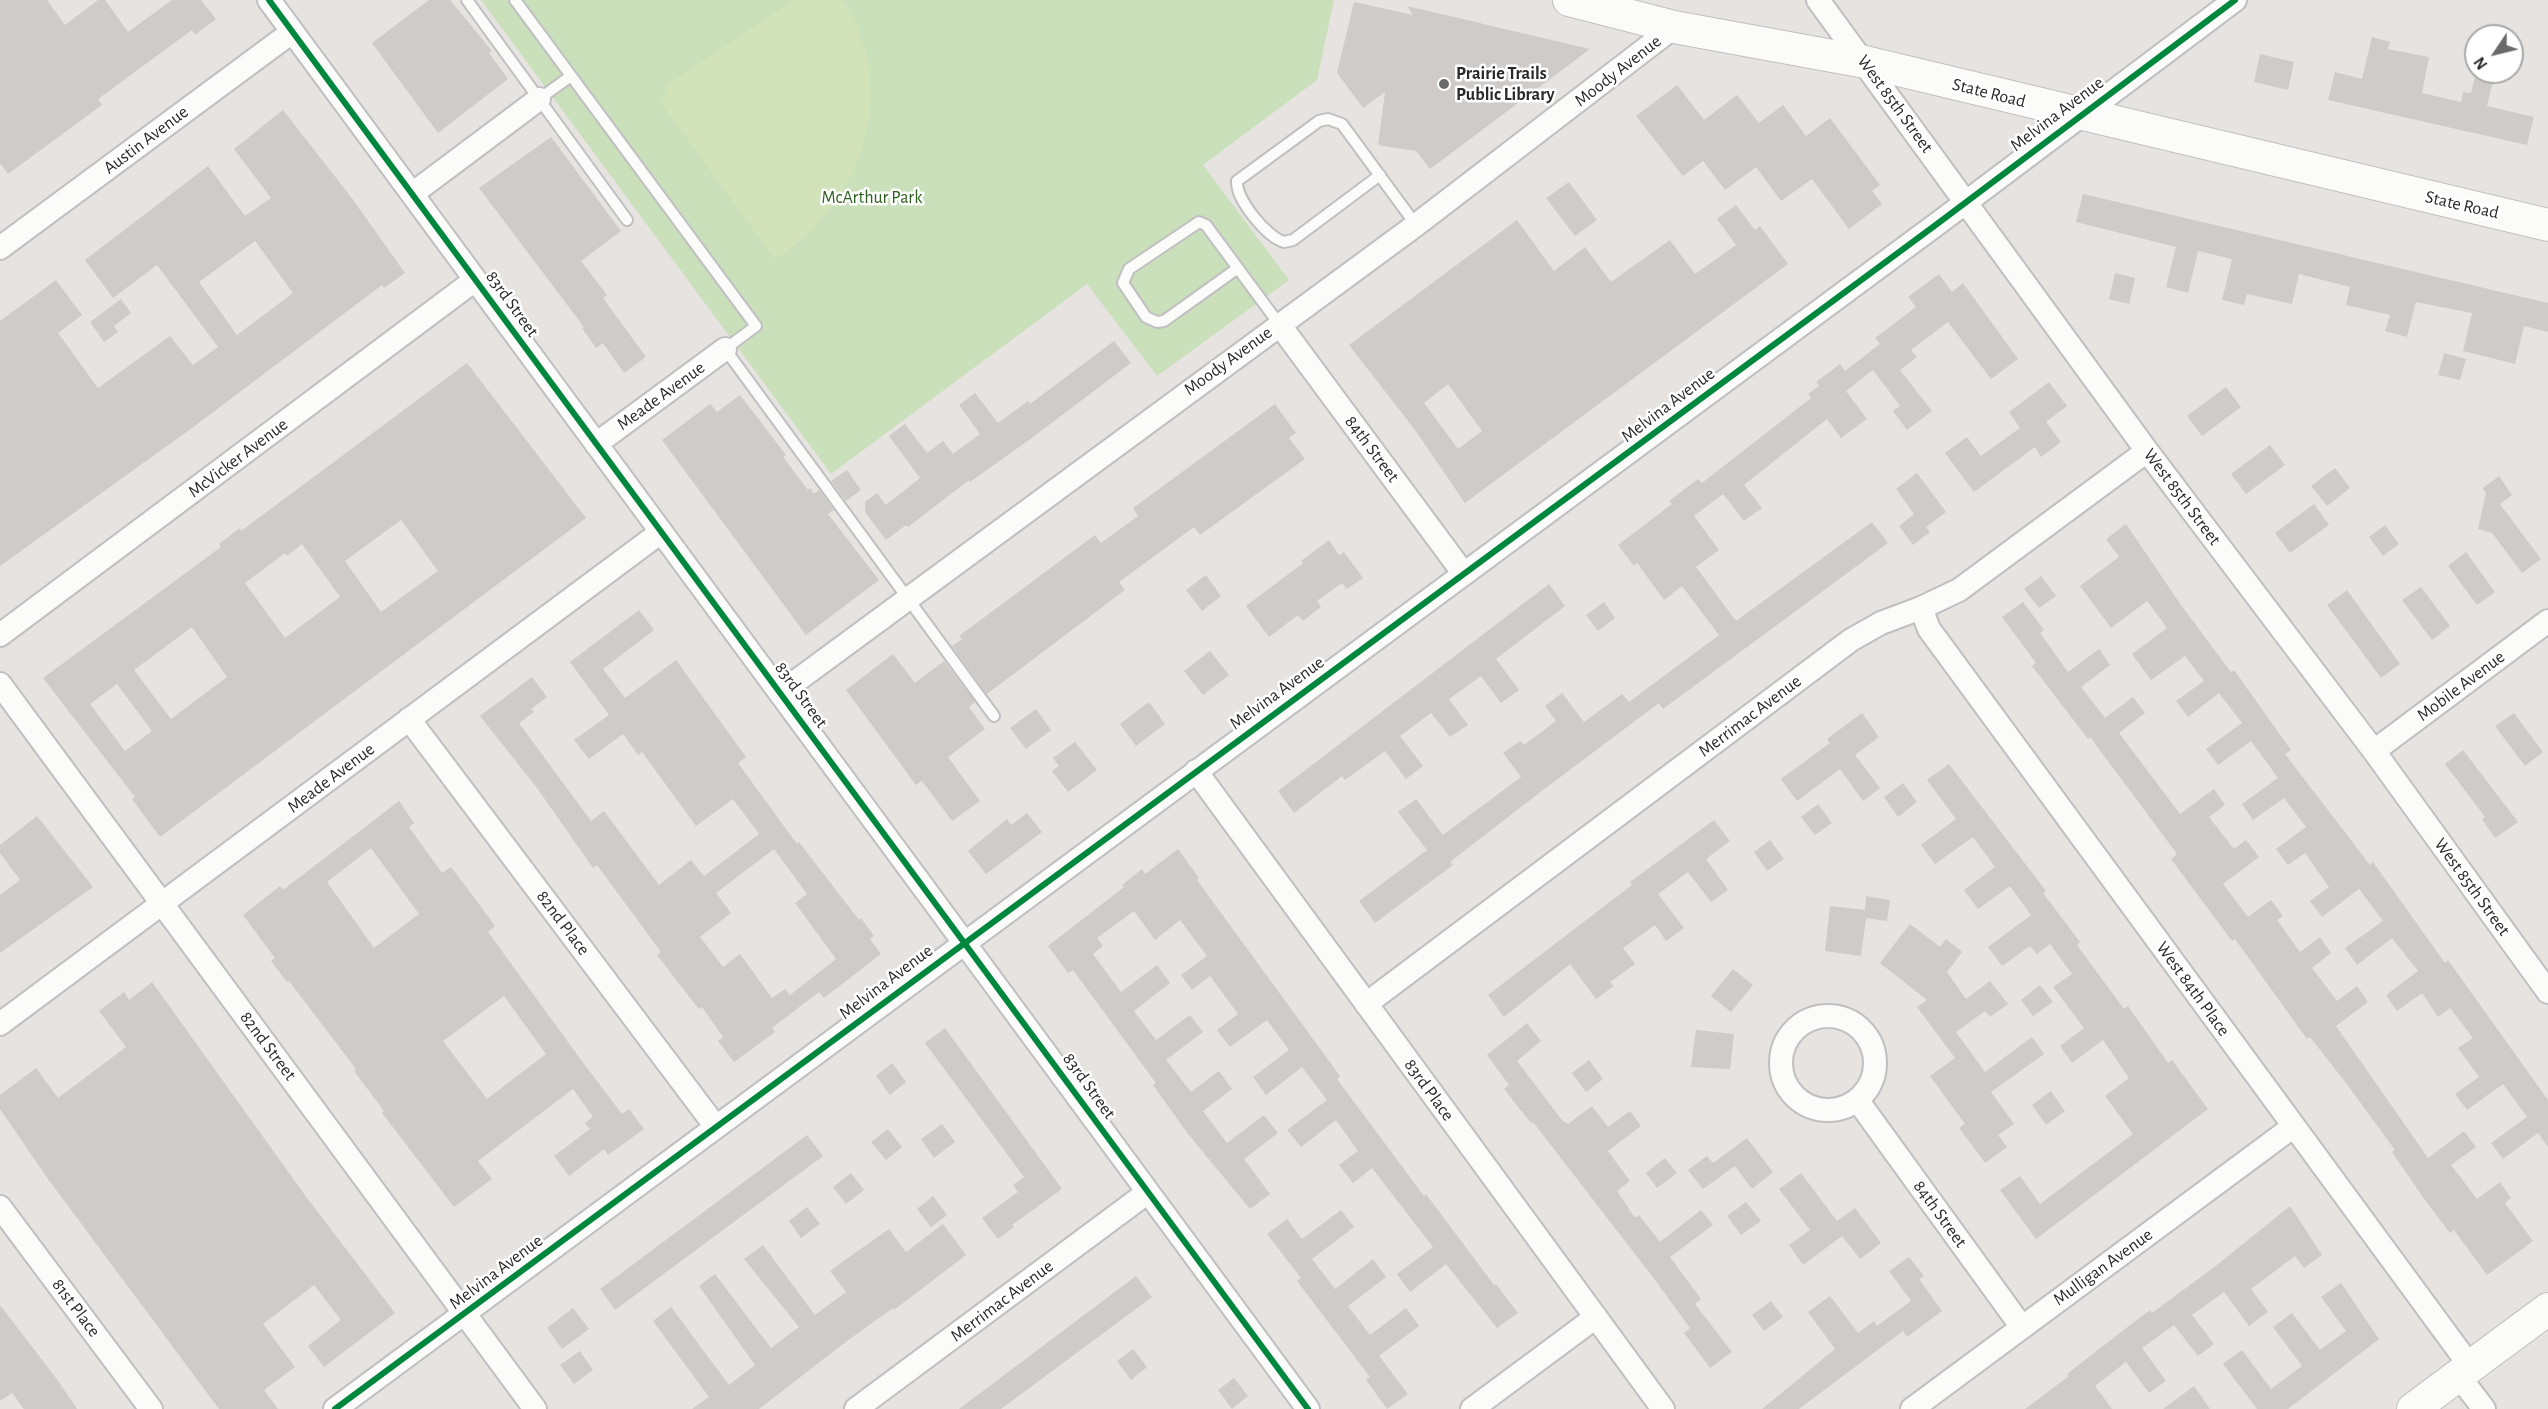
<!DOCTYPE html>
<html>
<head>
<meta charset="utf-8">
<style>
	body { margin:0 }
	#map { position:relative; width:2548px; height:1409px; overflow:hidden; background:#e6e3e0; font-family:"Alegreya Sans",sans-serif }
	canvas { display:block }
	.north { position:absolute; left:2464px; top:24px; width:60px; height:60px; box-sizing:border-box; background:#fff; border:2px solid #a9a9a9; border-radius:50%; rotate:235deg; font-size:16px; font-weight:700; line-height:24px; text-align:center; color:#292929 }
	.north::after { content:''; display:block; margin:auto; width:21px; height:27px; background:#6b6a69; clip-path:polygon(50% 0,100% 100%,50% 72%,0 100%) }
</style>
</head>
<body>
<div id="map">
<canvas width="2548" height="1409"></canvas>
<div class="north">N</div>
</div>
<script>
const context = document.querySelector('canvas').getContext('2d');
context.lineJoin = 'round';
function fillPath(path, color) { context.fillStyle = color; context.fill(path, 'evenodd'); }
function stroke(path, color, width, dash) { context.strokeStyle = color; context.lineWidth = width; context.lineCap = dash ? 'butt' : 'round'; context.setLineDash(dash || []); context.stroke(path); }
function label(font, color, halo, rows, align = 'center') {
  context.font = font + ' "Alegreya Sans",sans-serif'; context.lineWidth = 5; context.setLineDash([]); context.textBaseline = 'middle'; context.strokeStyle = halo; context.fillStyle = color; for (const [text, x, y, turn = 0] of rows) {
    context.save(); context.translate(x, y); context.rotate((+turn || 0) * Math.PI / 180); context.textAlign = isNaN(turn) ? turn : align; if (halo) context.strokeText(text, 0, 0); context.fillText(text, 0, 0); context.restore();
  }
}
fillPath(new Path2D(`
	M481,0H1334L1317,80L1203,165L1289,280L1157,376L1087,284L831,474Z`), '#cae0bb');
fillPath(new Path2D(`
	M794,0H842C902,93 862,202 775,259L662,104L667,85Z`), '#d3e3b9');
fillPath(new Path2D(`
	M0,0H47L65,25L98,0H105L128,32L172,0H201L216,19L195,35L192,30L98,99L102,105L8,174L0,163Z
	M429,0H450L492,51L489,53L508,79L438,133L372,43Z
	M1354,2L1413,15L1407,6L1590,49L1430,169L1416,151L1378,145L1385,92L1363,108L1337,73Z
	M2372,37L2390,42L2388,49L2429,57L2422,93L2461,102L2463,92L2471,93L2476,72H2495L2487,106L2534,117L2527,145L2328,100L2335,72L2362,79Z
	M2260,54L2294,62L2288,90L2254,82Z
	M1677,85L1704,120L1737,95L1759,123L1783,105L1806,136L1830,118L1880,185L1872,191L1882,204L1849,229L1812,179L1781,201L1756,167L1725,190L1703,161L1683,176L1636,116Z
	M283,110L351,197L405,273L384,288L382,285L192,428L0,566V321L56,280L82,315L58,333L98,388L170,336L193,365L218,347L157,265L113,298L85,260L208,166L245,216L271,198L234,149ZM255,241L293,293L237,335L199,282Z
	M551,137L621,231L581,261L607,295L603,298L646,357L624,373L603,343L596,348L582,328L584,327L479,188Z
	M1569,182L1597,220L1575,236L1546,198Z
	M2083,194L2548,303V332L2524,326L2515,364L2463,351L2472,313L2416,302L2407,337L2385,331L2390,315L2346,305L2350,287L2299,274L2292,304L2247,294L2244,305L2222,300L2232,259L2198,251L2188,293L2166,287L2176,247L2076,222Z
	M1736,205L1755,230L1760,226L1788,264L1465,503L1415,430L1349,345L1517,220L1554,271L1585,247L1611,282L1670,240L1695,274L1736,245L1717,219ZM1448,384L1482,431L1458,449L1424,403Z
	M2115,273L2135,278L2129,304L2109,299Z
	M1939,274L1952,292L1963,283L2018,359L1991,379L1948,322L1911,350L1917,357L1900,370L1932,411L1907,430L1893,411L1900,406L1873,370L1846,391L1867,419L1841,438L1827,419L1744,485L1762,508L1744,521L1723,494L1694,516L1719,550L1696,567L1736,621L1872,522L1888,543L1663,709L1659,703L1543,790L1450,862L1453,865L1375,923L1359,901L1427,850L1398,812L1416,799L1443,835L1521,777L1503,753L1520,741L1524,745L1556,721L1545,706L1562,693L1584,722L1622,694L1629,702L1719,635L1682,586L1664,600L1637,563L1634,566L1618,545L1672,504L1669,501L1698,479L1702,483L1811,398L1808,394L1819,386L1816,382L1840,364L1845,371L1880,344L1875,338L1916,307L1908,297Z
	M121,299L131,313L114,326L118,332L104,342L90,322Z
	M1114,341L1131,363L1029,440L970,482L969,480L908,527L906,525L886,540L865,512V502L877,493L886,505L920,478L889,436L905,424L927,453L943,441L953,454L980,434L959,405L975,393L998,423L1028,401L1030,404Z
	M2444,353L2466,359L2460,380L2438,375Z
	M467,363L586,518L160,837L132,799L135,797L43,678L221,547L219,544L240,528L241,531ZM401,520L438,571L381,612L345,561ZM302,544L340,597L285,638L245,583L285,553L287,556ZM192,627L227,677L171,719L134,670ZM117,684L152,731L125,751L90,704Z
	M2049,382L2067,406L2046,422L2061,442L2041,457L2035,447L1974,492L1945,453L1967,437L1981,456L2020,428L2009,412Z
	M2226,387L2241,407L2202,436L2187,416Z
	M740,395L786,455L783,457L808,490L810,488L814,494L819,490L834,510L828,514L879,580L806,635L662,440L710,404L717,412Z
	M1275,404L1296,433L1289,438L1305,459L1200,535L1194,527L1119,582L1125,590L987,694L952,646L962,639L959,636L1095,535L1101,543L1138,516L1133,508Z
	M2270,445L2285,465L2246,494L2231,474Z
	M2335,468L2350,488L2327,506L2311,486Z
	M847,470L861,490L846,501L831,481Z
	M1917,473L1946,512L1926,527L1930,532L1913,545L1899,526L1914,514L1896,489Z
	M2499,476L2512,495L2500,504L2541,559L2522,573L2492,533L2478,529L2486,493L2483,488Z
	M2314,504L2329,525L2290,553L2275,533Z
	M2126,524L2181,605L2231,672L2234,670L2291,750L2285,754L2370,865L2373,862L2445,963L2448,960L2548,1100V1147L2538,1133L2503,1159L2491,1143L2527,1117L2503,1084L2467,1110L2455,1094L2479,1077L2458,1048L2473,1038L2450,1008L2438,1017L2422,993L2397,1011L2386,995L2418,971L2392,938L2357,965L2345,948L2383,921L2359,889L2322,917L2310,901L2329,887L2305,853L2288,865L2276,849L2306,827L2284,798L2253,820L2242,804L2278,778L2251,741L2218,765L2206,749L2242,723L2219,693L2188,717L2176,701L2204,681L2185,656L2151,680L2132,654L2167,628L2147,601L2111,628L2080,586L2119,557L2106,539Z
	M2385,525L2399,544L2383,556L2369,537Z
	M1329,540L1339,555L1344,552L1363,578L1347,589L1342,583L1317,601L1321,607L1303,621L1298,615L1269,637L1246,606L1303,563L1301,561Z
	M2466,552L2495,592L2477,605L2448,566Z
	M1206,575L1221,596L1202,611L1186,590Z
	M2041,576L2056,596L2039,608L2024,589Z
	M1549,584L1565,606L1496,659L1519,690L1501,703L1481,676L1449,699L1468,725L1450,737L1431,713L1400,736L1423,766L1406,779L1385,751L1345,780L1342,776L1294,813L1278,791Z
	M2421,587L2450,626L2432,640L2402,600Z
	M2347,590L2400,664L2381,678L2327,605Z
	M1604,602L1615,618L1598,631L1586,615Z
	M2023,602L2044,630L2040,633L2068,672L2099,649L2110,665L2081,687L2105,718L2133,697L2145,713L2119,733L2180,814L2214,789L2225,805L2209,817L2234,849L2246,840L2259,857L2223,884L2248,917L2271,900L2283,916L2277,920L2300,952L2320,937L2331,953L2312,968L2337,1001L2357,986L2368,1002L2336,1026L2428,1158L2464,1131L2476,1147L2451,1165L2477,1199L2500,1182L2511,1198L2505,1203L2533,1241L2487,1275L2454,1230L2450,1233L2425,1200L2392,1152L2395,1150L2346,1083L2310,1037L2307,1039L2235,939L2232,941L2171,859L2177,854L2090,737L2088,739L2032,666L2036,663L2002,617Z
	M639,610L654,630L603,669L625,698L676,660L746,757L738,763L797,844L799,842L859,920L861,918L874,936L870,939L881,954L824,998L819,992L772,1028L775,1032L734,1062L718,1041L723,1037L702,1007L699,1009L677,981L657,955L661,952L625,903L597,865L593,868L537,788L480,716L532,677L547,697L531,709L534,712L519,723L591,821L604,811L659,885L691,860L704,876L759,834L733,799L696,826L642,752L638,755L623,734L589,759L574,740L609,715L570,662ZM774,849L807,894L795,903L836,959L790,995L785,989L772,998L740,954L723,967L700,937L731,913L716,893Z
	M1210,651L1229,675L1203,695L1184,671Z
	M893,654L915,683L944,661L975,702L969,707L985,729L948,757L980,801L952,821L922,781L916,785L846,690Z
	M1149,702L1165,724L1136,746L1120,724Z
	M1036,709L1051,730L1026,749L1010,728Z
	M1862,713L1879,737L1855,755L1880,788L1863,801L1840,769L1797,801L1781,779L1830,743L1827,739Z
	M2514,713L2543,752L2525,766L2495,726Z
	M1075,742L1097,770L1068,792L1052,771L1059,766L1053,758Z
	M2463,750L2518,822L2495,838L2482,819L2485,817L2445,764Z
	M1949,764L2046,891L2043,893L2080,942L2077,945L2124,1009L2128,1006L2168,1063L2172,1060L2208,1109L2036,1239L2000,1190L2020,1176L2040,1204L2133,1134L2105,1096L2129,1078L2103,1040L2072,1063L2060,1046L2084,1028L2053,987L2072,974L2050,944L2037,954L2030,946L2002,966L1988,947L2031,915L2010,886L1978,909L1964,890L1995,867L1973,837L1935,864L1921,845L1956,819L1927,780Z
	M1903,783L1917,802L1898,817L1884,797Z
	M399,801L414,823L409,827L442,873L451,867L479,904L495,926L488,932L584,1064L622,1114L629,1109L644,1129L608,1155L604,1149L569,1176L554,1156L590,1129L585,1123L593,1117L573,1089L478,1161L492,1179L454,1207L382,1113L384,1111L354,1071L356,1069L289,981L287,982L271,961L275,958L243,915L280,886L283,890ZM371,848L419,914L374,948L327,882ZM504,996L546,1054L487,1099L443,1041Z
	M1818,804L1832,823L1815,835L1801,817Z
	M1027,813L1042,832L986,874L968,851L1007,819L1011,825Z
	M37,816L93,887L0,953V895L20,880L0,853V845Z
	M1714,820L1730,841L1706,859L1728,890L1711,902L1688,872L1658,894L1684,928L1666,941L1655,925L1623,948L1635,964L1610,982L1614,986L1596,999L1570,964L1504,1017L1488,995L1632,885L1630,882Z
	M1770,840L1784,859L1767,871L1754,852Z
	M1178,849L1199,878L1197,880L1340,1076L1337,1079L1424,1196L1426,1194L1494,1285L1496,1284L1518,1313L1497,1328L1446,1264L1410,1292L1397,1274L1433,1247L1372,1168L1353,1183L1339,1165L1358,1151L1336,1120L1301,1147L1287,1130L1327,1100L1302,1067L1266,1095L1253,1077L1289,1050L1267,1020L1230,1047L1217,1030L1238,1014L1210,976L1192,990L1181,975L1207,956L1180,920L1155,940L1134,911L1097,938L1103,946L1093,954L1121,992L1157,965L1170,983L1134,1011L1156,1040L1190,1015L1203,1032L1166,1060L1191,1092L1219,1071L1232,1089L1203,1111L1227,1143L1264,1115L1278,1133L1244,1159L1270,1194L1250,1209L1188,1134L1153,1085L1156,1083L1073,970L1068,973L1048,946L1124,887L1122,885L1142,869L1145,874Z
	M1866,896L1890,900L1887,921L1866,918L1861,956L1825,951L1830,906L1865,910Z
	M1910,924L1940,947L1946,939L1962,952L1947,972L1966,999L1990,981L2008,1004L1990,1017L1985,1011L1956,1032L1985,1072L2032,1037L2044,1054L1991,1092L2014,1124L1998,1135L2007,1147L1985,1163L1959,1128L1965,1124L1930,1076L1955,1058L1917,1007L1927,1000L1880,963Z
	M1733,969L1753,985L1731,1012L1711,996Z
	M152,982L307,1198L395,1313L324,1367L308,1346L341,1320L314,1285L263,1324L295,1367L264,1390L278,1409H219L48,1179L0,1109V1095L36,1068L58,1098L126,1047L99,1011L124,992L129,1000Z
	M2040,985L2053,1002L2033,1016L2021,1000Z
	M1527,1023L1541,1041L1517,1061L1562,1120L1568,1124L1592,1106L1608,1127L1630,1111L1641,1126L1608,1151L1630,1181L1617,1191L1635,1218L1639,1215L1660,1242L1701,1210L1713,1225L1670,1257L1701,1299L1695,1304L1732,1352L1710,1368L1684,1333L1690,1328L1655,1280L1533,1122L1531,1123L1504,1089L1509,1085L1487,1055Z
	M945,1028L1062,1189L1012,1225L1014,1227L998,1239L982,1218L1018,1192L1013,1185L1024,1177L925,1043Z
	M1696,1030L1734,1034L1730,1069L1691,1067Z
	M1589,1060L1603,1079L1586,1092L1572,1073Z
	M892,1063L906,1082L890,1095L876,1076Z
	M2051,1091L2065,1111L2046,1125L2032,1105Z
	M942,1124L955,1142L934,1158L921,1139Z
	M888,1129L902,1147L886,1160L871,1142Z
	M807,1135L823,1156L615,1310L600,1289Z
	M1747,1138L1773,1172L1752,1189L1735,1166L1703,1189L1688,1170L1707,1156L1713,1163Z
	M1665,1158L1677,1173L1657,1188L1646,1173Z
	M851,1173L864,1190L846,1204L833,1187Z
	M1801,1173L1837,1221L1855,1208L1881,1243L1860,1259L1842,1236L1803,1265L1789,1245L1810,1230L1779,1189Z
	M933,1196L947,1215L931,1227L917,1209Z
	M1746,1202L1761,1221L1741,1235L1727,1216Z
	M2290,1206L2322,1255L2304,1268L2295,1256L2251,1289L2268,1312L2249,1326L2224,1292L2192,1315L2214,1344L2198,1356L2174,1325L2142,1348L2166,1381L2149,1393L2126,1362L2095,1386L2112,1409H2025L2069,1376L2067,1374L2121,1332L2150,1310L2152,1313L2217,1265Z
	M807,1207L820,1224L801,1238L789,1221Z
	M1341,1210L1354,1227L1312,1259L1335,1289L1373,1259L1386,1277L1348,1306L1370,1335L1406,1308L1419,1326L1379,1356L1408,1394L1387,1409L1366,1380L1370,1377L1297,1281L1301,1278L1267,1234L1287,1219L1302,1239Z
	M943,1224L966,1255L894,1310L893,1308L847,1341L759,1409H692L709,1397L653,1321L671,1307L729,1385L755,1365L699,1286L715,1274L771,1348L799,1327L744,1259L763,1245L815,1315L846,1292L830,1271L845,1260L889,1229L906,1252Z
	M1909,1257L1924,1276L1919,1279L1942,1311L1907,1337L1903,1331L1799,1409H1762L1835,1349L1808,1312L1830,1296L1858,1333L1874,1321L1877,1326L1911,1301L1889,1271Z
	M1136,1276L1152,1297L1001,1409H959Z
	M2341,1283L2379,1339L2288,1409H2257L2223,1364L2242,1350L2271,1389L2302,1366L2273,1327L2292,1313L2320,1350L2346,1331L2321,1297Z
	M1771,1301L1783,1317L1764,1331L1752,1315Z
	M0,1305L59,1382L77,1409H24L12,1393L0,1401Z
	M573,1308L589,1329L562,1349L547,1328Z
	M1133,1349L1147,1367L1131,1380L1117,1361Z
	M580,1351L593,1370L574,1384L560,1365Z
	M1234,1378L1248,1396L1232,1409L1218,1390Z
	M2194,1386L2210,1409H2163Z`), '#cecbc9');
const lane = new Path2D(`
	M467,0L627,220
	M515,0L756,326L725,349L994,716
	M539,99L571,76
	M1380,175L1293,240L1284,242C1267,237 1236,200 1237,181L1319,121L1328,119L1342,124L1416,225
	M1238,268L1164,321L1157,322L1146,317L1123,283L1129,269L1199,222L1206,225L1279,324`);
const street = new Path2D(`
	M269,0L1308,1409
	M1818,0L2147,451L2374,751L2548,992
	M412,194L539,99
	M0,248L292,32
	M1279,324L1464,574
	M596,444L725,349
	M1921,608L1929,629L2470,1366
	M0,635L475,280
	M0,684L535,1409
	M780,693L1416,225L1674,27
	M409,719L716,1127
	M2374,751L2548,621
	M1196,771L1663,1409
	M1366,1004L1851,640L1881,623L1921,608L1959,590L2147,451
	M1781 1063a47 47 0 1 1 94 0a47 47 0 1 1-94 0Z
	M0,1024L661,532
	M1858,1101L2021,1326
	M0,1207L151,1409
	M2458,1375L2484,1409
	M335,1409L1937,224L2235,0
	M856,1409L1148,1192
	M1472,1409L1596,1317
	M1912,1409L2294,1126`);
const secondary = new Path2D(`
	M1569,0L1674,27L1865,62L2548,225
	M2413,1409L2548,1309`);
stroke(lane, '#c0bfc1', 14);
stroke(street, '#c0bfc1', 26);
stroke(secondary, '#c0bfc1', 34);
stroke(lane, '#fbfbfa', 10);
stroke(street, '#fbfbfa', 22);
stroke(secondary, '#fbfbfa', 32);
stroke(new Path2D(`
	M269,0L1308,1409
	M335,1409L1937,224L2235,0`), '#00873e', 6);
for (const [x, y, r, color] of [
	[1444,84,6,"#6b6a69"]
]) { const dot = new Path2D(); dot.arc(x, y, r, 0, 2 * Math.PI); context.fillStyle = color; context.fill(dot); stroke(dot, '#fff', 2); }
label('18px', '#292929', '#fff', [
	["Moody Avenue",1618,71,-38],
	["State Road",1989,93,14],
	["West 85th Street",1895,104,54],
	["Melvina Avenue",2057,114,-37],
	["Austin Avenue",146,140,-37],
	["State Road",2462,205,13],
	["83rd Street",512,304,54],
	["Moody Avenue",1228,361,-36],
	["Meade Avenue",661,396,-36],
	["Melvina Avenue",1668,405,-37],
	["84th Street",1372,449,53],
	["McVicker Avenue",238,458,-37],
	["West 85th Street",2182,497,53],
	["Mobile Avenue",2461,686,-37],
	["Melvina Avenue",1277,693,-36],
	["83rd Street",801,695,54],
	["Merrimac Avenue",1750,716,-37],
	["Meade Avenue",331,778,-37],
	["West 85th Street",2472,887,54],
	["82nd Place",563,923,53],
	["Melvina Avenue",886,982,-37],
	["West 84th Place",2193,989,54],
	["82nd Street",268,1046,53],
	["83rd Street",1089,1086,54],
	["83rd Place",1429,1090,54],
	["84th Street",1940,1214,54],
	["Mulligan Avenue",2103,1267,-36],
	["Melvina Avenue",496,1272,-37],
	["Merrimac Avenue",1002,1301,-37],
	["81st Place",76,1308,53]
]);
label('bold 18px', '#292929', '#fff', [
	["Prairie Trails",1456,74],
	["Public Library",1456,95]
], 'left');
label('18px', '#2d601f', '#fff', [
	["McArthur Park",872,198]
]);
</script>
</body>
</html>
